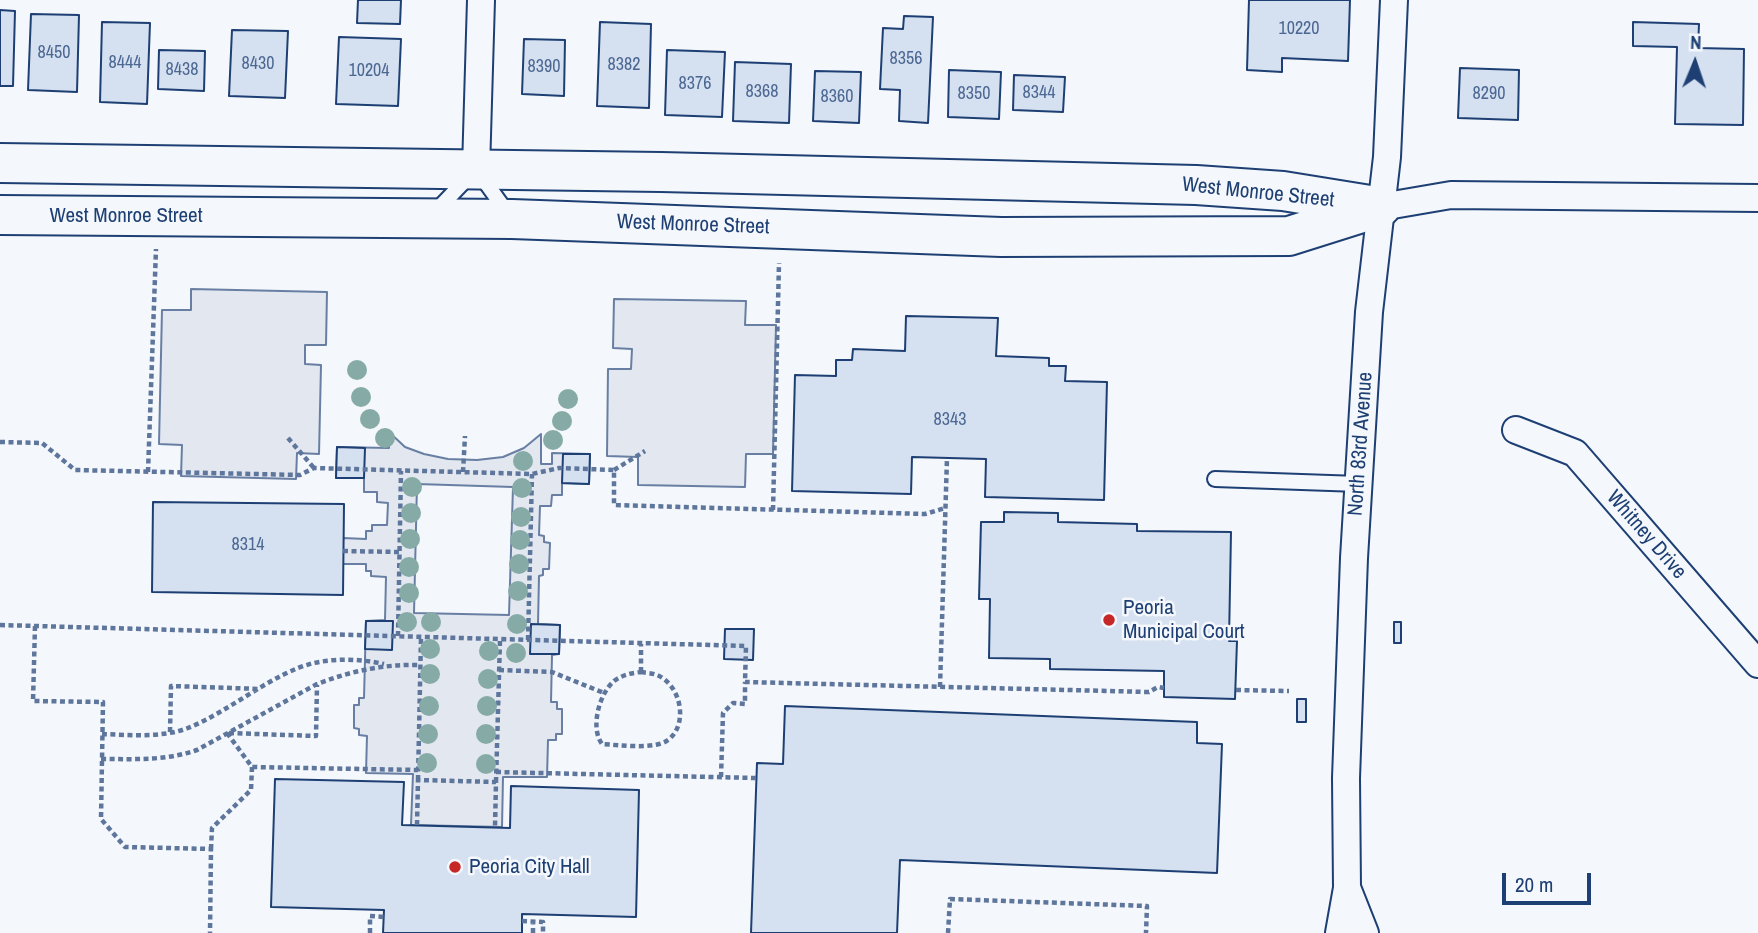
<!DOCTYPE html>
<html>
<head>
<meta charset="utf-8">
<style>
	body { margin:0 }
	#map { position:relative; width:1758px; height:933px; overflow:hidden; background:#f4f7fb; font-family:"Archivo Narrow",sans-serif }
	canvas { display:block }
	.north { position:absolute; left:1660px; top:28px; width:70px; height:70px; -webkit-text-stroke:5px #f4f7fb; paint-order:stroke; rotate:2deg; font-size:19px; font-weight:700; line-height:28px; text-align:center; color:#1d3f73 }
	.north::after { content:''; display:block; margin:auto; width:24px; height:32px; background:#1d3f73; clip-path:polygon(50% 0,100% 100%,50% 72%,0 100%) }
	.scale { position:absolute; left:1502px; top:873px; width:89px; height:32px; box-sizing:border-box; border:4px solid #1d3f73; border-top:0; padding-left:9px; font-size:21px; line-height:24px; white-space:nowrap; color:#1d3f73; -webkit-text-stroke:5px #f4f7fb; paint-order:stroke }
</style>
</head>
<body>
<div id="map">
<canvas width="1758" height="933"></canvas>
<div class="north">N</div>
<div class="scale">20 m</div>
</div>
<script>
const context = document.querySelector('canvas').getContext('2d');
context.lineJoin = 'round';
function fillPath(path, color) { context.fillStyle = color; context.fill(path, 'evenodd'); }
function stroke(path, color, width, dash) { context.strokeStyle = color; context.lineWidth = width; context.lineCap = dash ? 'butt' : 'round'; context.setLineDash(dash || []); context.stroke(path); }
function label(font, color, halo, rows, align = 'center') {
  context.font = font + ' "Archivo Narrow",sans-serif'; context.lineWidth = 5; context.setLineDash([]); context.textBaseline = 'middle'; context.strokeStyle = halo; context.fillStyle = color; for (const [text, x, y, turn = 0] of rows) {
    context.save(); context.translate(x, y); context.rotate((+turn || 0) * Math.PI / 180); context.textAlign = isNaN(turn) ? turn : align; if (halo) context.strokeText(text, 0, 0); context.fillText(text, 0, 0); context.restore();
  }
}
const parking = new Path2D(`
	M191,289L327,292L326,345H305V364L321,365L319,454L297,453L296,479L181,476L182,445L159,444L162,310H191Z
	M614,299L746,301L745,325H776L773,454H746L745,487L638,485V457L607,456L608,369H631L632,349L613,348Z
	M390,433L405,447L424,454L448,459L477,460L503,457L524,448L541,434V464H552V453L590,454L589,484L562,483V495H552L551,506H540L539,535L544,536V542L550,543L549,569H543V575L539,576L538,624L560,625L559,654L552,655L551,702H557V709H562V734H556V740H548L547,777H503L502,827L411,825L413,774L366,773L367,736L359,735V729L354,728V705H359V698H364L366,621L385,620L386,577L371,576V571H366V564H343V538L366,539V531H372V525H387L388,503L377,502V492H364V478H336L337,447L389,448ZM417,484L513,487L509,615L414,613Z`);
fillPath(parking, '#e3e8f0');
stroke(parking, '#687fa3', 2);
const building = new Path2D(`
	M358,0H401L400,24L357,23Z
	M1249,0H1350L1348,61L1282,58V72L1247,70Z
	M0,10L15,11L13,86H0Z
	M31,14L79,15L77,92L28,90Z
	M904,16L933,17L928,123L899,121L900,90L880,89L883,28L903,29Z
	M102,22L150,23L147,104L100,102Z
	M600,22L651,24L649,108L597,106Z
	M1633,22L1699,24L1698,48L1744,49L1743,125L1675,124L1677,47L1633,46Z
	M232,30L288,31L285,98L229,96Z
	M339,37L401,39L398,106L336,104Z
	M524,39L565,40L564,96L522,94Z
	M159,50L205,51L204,91L158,89Z
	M667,50L725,52L722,117L665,115Z
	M735,62L791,64L789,123L733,121Z
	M1460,68L1519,70L1518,120L1458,118Z
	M949,70L1001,72L999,119L948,117Z
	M815,71L861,72L859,123L813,121Z
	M1014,75L1065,77L1063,112L1013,110Z
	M906,316L998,318L996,356L1049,358V366H1066L1065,381L1107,382L1104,500L985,497L986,459L912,457L911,494L792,491L795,375L836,376V360H852L853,349L905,351Z
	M337,447L365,448L364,478H336Z
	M563,454H590L589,484L562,483Z
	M153,502L344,504L343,595L152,592Z
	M1004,512L1058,513V522L1137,524V531L1231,532L1229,641H1237L1235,699L1164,697V671L1050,669V659L989,658L990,599H979L981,522H1004Z
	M366,621H393L392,650L365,649Z
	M1394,622H1401V643H1394Z
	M531,624L560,625L559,654H530Z
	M725,629H754L753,660L724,659Z
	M1297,699H1306V722H1297Z
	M785,706L1197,722V743L1222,744L1217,873L900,860L897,933H751L757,763L783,764Z
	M275,779L404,782L402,825L510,828L511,786L639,790L636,917L522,914V933H383L384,910L271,907Z`);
fillPath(building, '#d5e0f0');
stroke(building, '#1d3f73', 2);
const lane = new Path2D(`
	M435,212L476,169L509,215
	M1215,479L1359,484`);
const street = new Path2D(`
	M476,169L481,0
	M1381,207L1451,195L1758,198
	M1516,430L1575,453L1758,664
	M1348,890L1365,933
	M1339,933L1347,888L1346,778L1354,558L1369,312L1387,157L1394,0`);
const secondary = new Path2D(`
	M0,163L661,172L1196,185L1283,191L1376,206
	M0,215L512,219L1001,237L1289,236L1381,207`);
stroke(lane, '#1d3f73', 18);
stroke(street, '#1d3f73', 30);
stroke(secondary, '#1d3f73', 42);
stroke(new Path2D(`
	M288,438L314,468
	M0,442L42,443L75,470L300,475L314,468L532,474L559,468L614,470V505L925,514L945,508
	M614,470L645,451
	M148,472L156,249
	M463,472L465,436
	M773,510L779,263
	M343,551L399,552
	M0,625L746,646L745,682L1149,692L1158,687L1164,688
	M35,626L33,701L103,702L101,819L125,847L211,849L210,933
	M398,636L401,471
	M528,640L532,474
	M499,670L552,672L604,693
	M641,672C646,673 652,673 657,675C681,685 689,724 668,740C655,750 618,745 602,744C590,728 599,694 614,681C622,675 631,673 641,672Z
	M641,672V644
	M940,687L947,458
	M1236,690L1289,691
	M170,732L171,686L261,689
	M227,733L252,767L418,770
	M229,733L316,736L317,685
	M102,734C130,735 162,738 188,728C229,712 274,672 314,663C337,658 361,659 384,664
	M101,759C135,759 165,761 197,750L317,684C351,671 384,664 420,665
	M496,772L756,778
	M721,777L723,713L733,703L745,704V682
	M418,780L421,637
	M496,782L500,640
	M417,825L418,780L496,782L495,827
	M211,849L212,828L251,790L252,767
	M522,921L543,922V933
	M370,933V916L384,917
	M533,933V921
	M948,933L950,899L1147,906L1146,933`), '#5e769c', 4.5, [5, 3.5]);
stroke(lane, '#f4f7fb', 14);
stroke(street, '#f4f7fb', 26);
stroke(secondary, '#f4f7fb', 38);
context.fillStyle = '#86aba6';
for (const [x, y] of [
	[357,370],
	[361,397],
	[568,399],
	[370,419],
	[562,421],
	[385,438],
	[553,440],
	[523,461],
	[412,487],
	[522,488],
	[411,513],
	[521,517],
	[410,539],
	[520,540],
	[519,564],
	[409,567],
	[518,591],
	[409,593],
	[407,622],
	[431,622],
	[517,624],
	[430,649],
	[489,651],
	[516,653],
	[430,674],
	[488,679],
	[429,706],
	[487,706],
	[428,734],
	[486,734],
	[427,763],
	[486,764]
]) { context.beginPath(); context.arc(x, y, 10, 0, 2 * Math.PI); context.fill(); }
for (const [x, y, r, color] of [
	[1109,620,7,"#c62828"],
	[455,867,7,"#c62828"]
]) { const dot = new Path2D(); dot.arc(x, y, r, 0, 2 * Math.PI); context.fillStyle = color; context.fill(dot); stroke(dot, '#f4f7fb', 2.5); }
label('18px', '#4b6792', null, [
	["10220",1299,29],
	["8450",54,53],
	["8356",906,59],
	["8444",125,63],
	["8430",258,64],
	["8382",624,65],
	["8390",544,67],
	["8438",182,70],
	["10204",369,71],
	["8376",695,84],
	["8368",762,92],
	["8344",1039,93],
	["8350",974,94],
	["8290",1489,94],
	["8360",837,97],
	["8343",950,420],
	["8314",248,545]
]);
label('21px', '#1d3f73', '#f4f7fb', [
	["West Monroe Street",1258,193,6],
	["West Monroe Street",126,216],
	["West Monroe Street",693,225,2],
	["North 83rd Avenue",1361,444,-86],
	["Whitney Drive",1646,535,49]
]);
label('21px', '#1d3f73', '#f4f7fb', [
	["Peoria",1123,608],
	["Municipal Court",1123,632],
	["Peoria City Hall",469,867]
], 'left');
</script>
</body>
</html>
